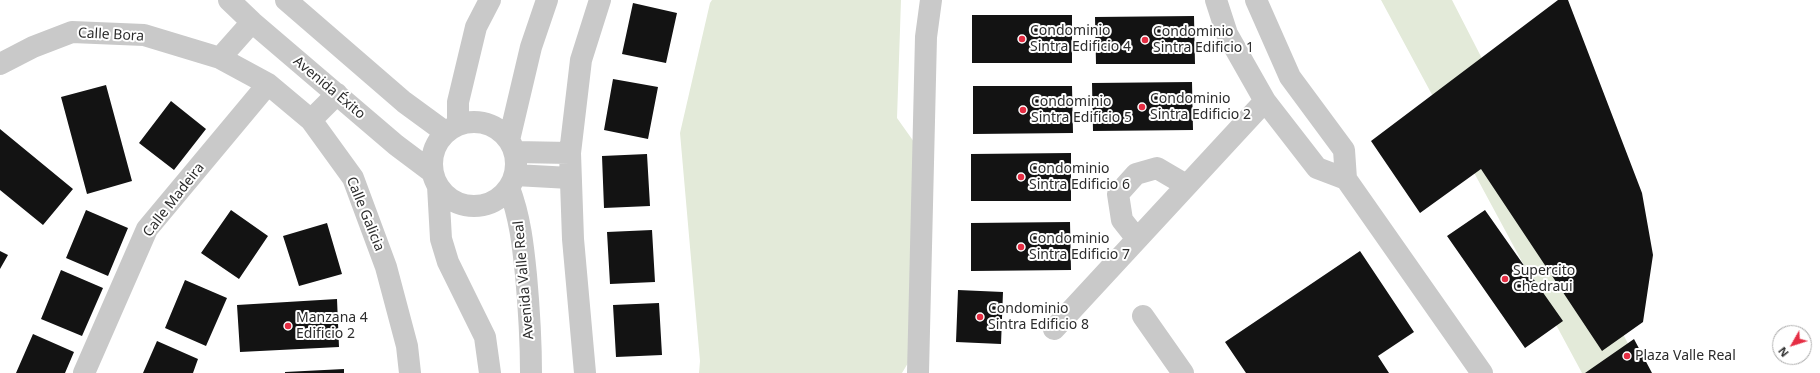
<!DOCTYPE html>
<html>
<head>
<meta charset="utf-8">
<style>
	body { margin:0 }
	#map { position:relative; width:1820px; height:373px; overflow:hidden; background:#fff; font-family:"Noto Sans",sans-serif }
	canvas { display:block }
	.north { position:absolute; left:1772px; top:325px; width:40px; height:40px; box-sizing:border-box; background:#fff; border:1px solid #ababab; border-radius:50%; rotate:231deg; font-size:11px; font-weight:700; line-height:16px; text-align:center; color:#2c2c2c }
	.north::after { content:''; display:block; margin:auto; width:14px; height:18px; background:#e52d43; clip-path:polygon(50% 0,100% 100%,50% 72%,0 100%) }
</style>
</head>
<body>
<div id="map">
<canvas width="1820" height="373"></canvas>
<div class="north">N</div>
</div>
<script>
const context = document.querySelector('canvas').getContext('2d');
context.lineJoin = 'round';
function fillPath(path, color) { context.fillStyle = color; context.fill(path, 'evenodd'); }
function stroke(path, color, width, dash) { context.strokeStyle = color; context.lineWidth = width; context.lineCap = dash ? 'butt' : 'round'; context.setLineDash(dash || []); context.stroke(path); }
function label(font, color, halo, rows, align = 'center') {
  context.font = font + ' "Noto Sans",sans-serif'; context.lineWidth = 4; context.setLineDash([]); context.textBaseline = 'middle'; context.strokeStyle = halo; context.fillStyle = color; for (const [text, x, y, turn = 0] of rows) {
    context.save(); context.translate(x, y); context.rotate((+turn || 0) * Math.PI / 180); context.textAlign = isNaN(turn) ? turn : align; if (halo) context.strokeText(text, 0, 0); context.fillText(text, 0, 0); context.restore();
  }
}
fillPath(new Path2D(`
	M712,0H901L897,118L919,149L908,363L902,373H699L700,361L680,133L710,3Z
	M1381,0H1452L1643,373H1582Z`), '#e3ead9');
fillPath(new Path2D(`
	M1558,0H1568L1642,193L1653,255L1643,322L1602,351L1481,169L1420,213L1371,141Z
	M633,3L677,13L666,63L622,54Z
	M972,15H1072V63H972Z
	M1194,16L1195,64H1096L1095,17Z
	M613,79L658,87L648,139L604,130Z
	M1192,82L1193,130L1093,131L1092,83Z
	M106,85L132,181L87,194L61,97Z
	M973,86H1072L1073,133L973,134Z
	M171,101L206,129L174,170L139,143Z
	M0,129L73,189L43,225L0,190Z
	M1071,153V201H971V154Z
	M647,154L650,206L604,208L602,156Z
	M86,210L128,228L108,276L66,258Z
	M231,210L268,236L239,279L201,253Z
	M1485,210L1563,321L1525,348L1447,236Z
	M1070,222L1071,270L971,271V223Z
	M327,223L342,274L299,286L283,236Z
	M652,230L655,282L610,284L607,232Z
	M0,251L8,255L0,269Z
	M1360,251L1414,332L1378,356L1389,373H1246L1225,342Z
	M61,270L103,288L82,336L41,319Z
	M185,280L227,298L206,346L165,328Z
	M958,290L1003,292L1001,344L956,342Z
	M337,299L339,347L240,352L237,305Z
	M659,303L662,355L616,357L613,305Z
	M33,334L74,352L65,373H16Z
	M1634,339L1652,373H1585Z
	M157,341L198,359L193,373H143Z
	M344,369V373H285V372Z`), '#131313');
stroke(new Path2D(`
	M229,0L252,22L396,145L432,172
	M286,0L404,102L445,132
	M1216,0L1227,34L1265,101L1317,168L1346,179
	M1256,0L1290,77L1344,150L1346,179
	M220,58L252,22
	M0,64L33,47L72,32L144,35L220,58L268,84L311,120L353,178L386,267L407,346L410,373
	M311,120L337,94
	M432 164a42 42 0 1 1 84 0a42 42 0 1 1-84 0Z
	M458,124V102L476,27L490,0
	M509,140L531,47L547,0
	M515,152L570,153
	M515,175L570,178
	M1346,179L1482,373
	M438,186L441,239L448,262L485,337L490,373
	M509,188C520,217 523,245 526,275C529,308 531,340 531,373
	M1137,239L1122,220L1118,194L1136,174L1157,168L1186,185
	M1143,316L1183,373
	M1054,329L1265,101
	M84,373L147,229L268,84
	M585,373L573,239L570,153L581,60L600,0
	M918,373L926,37L931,0`), '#c9c9c9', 22);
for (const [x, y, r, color] of [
	[1022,39,4,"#e52d43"],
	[1145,40,4,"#e52d43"],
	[1142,107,4,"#e52d43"],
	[1023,110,4,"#e52d43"],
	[1021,177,4,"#e52d43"],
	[1021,247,4,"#e52d43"],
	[1505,279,4,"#e52d43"],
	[980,317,4,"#e52d43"],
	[288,326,4,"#e52d43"],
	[1627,356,4,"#e52d43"]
]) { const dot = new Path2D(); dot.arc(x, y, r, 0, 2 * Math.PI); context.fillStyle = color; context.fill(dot); stroke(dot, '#fff', 1.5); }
label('14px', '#2c2c2c', '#fff', [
	["Condominio",1030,31],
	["Sintra Edificio 4",1030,47],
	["Condominio",1153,32],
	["Sintra Edificio 1",1153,48],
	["Condominio",1150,99],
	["Sintra Edificio 2",1150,115],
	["Condominio",1031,102],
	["Sintra Edificio 5",1031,118],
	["Condominio",1029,169],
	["Sintra Edificio 6",1029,185],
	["Condominio",1029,239],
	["Sintra Edificio 7",1029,255],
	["Supercito",1513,271],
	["Chedraui",1513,287],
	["Condominio",988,309],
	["Sintra Edificio 8",988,325],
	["Manzana 4",296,318],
	["Edificio 2",296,334],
	["Plaza Valle Real",1635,356]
], 'left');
label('14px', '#2c2c2c', '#fff', [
	["Calle Bora",111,35,3],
	["Avenida Éxito",329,88,40],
	["Calle Madeira",174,200,-52],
	["Calle Galicia",365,214,68],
	["Avenida Valle Real",524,280,-95]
]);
</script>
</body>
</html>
